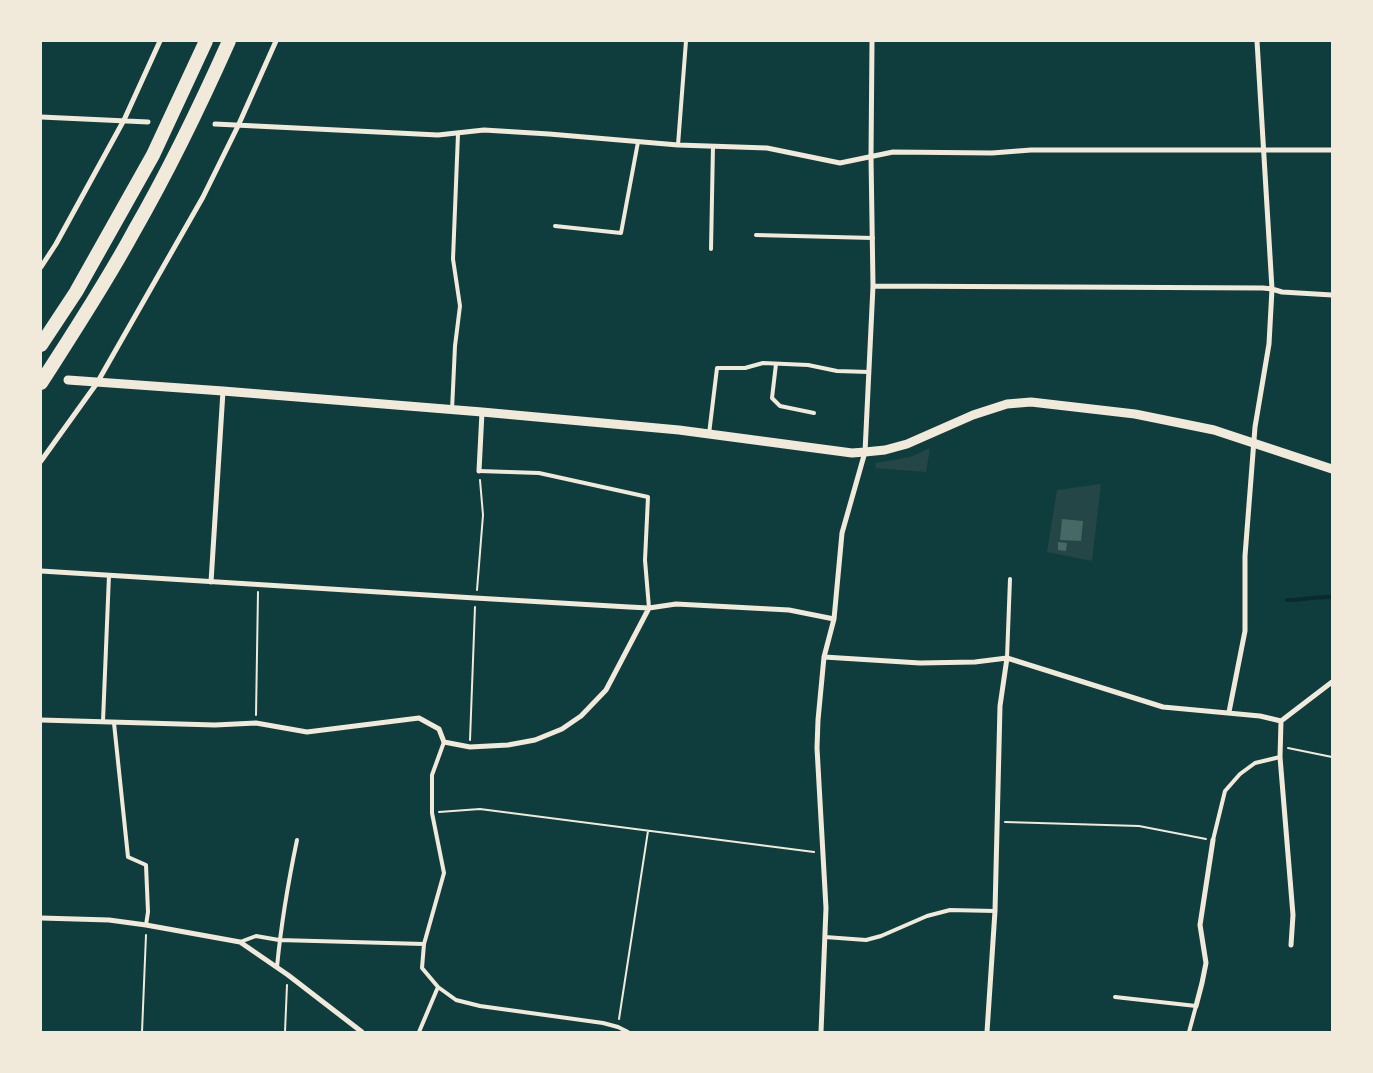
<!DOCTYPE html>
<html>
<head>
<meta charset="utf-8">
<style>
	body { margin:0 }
	#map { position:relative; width:1373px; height:1073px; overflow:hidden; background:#0f3d3e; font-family:Lora,serif }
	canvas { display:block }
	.frame { position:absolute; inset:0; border:42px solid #f1e9da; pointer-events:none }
</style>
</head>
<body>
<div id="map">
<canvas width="1373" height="1073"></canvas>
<div class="frame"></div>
</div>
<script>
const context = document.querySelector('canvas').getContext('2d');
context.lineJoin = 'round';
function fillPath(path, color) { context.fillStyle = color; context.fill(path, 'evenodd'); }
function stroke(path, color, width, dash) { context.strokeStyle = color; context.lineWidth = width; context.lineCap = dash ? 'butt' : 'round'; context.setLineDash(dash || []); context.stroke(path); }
fillPath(new Path2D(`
	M930,448L926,472L875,468L876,463L910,457Z
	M1101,484L1092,561L1047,552L1057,490Z`), '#244646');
stroke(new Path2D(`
	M1287,600C1302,600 1317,596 1332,597`), '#0a2a2b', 4);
fillPath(new Path2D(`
	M1062,519L1083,521L1081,541L1060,540Z
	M1058,542L1067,543L1066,551L1058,550Z`), '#486865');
stroke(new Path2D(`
	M477,590L483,515L480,480
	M256,715L258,592
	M470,740L475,607
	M1288,748L1332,757
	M439,812L480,809L814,852
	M1005,822L1139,826L1206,839
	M619,1019L648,831
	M142,1032L146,935
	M285,1032L287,985`), '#f1e9da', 2);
stroke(new Path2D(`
	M678,145L686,41
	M555,226L621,233L638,142
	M756,235L873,238
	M711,249L713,146
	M776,364L772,398L780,406L814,413
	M452,410L455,346L460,306L453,259L458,134
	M709,434L717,368H745L763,363L808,365L837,371L869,372
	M479,471L539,473L648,497L645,560L649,608
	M1007,658L1010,579
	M103,721L109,575
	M114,723L128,857L146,865L148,912L146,925
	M1213,840L1225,791L1240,774L1255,763L1280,757
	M825,937L866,940L881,936L927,916L950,910L995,911
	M240,942L256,936L279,940L424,944
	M277,967C281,925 288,883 297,840
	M438,987L456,1000L480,1006L603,1023L618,1027L628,1032
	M1115,997L1196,1006L1189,1032
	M419,1032L438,987L422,968L424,944L444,873L432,813V775L444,742`), '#f1e9da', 4);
stroke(new Path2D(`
	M41,117L148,122
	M215,124L438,135L484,130L549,134L678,145L767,148L840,163L893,152L992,153L1031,150H1332
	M41,267L56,244L124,120L160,41
	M873,286L1263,288L1272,289L1282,292L1332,295
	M41,461L97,383L203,197L238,126L276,41
	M479,471L482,412
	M41,571L475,598L629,607L649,608L676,604L789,610L834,619
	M211,582L223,391
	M824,657L920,663L975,662L1007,658L1163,707L1260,716L1281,721L1332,682
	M1229,712L1245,631V556L1255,427L1269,344L1272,289L1257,41
	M41,720L215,725L256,723L307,732L419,718L439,729L444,742L470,747L508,745L535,740L562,729L581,716L606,690L649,608
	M1281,721L1280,757L1293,915L1291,945
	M41,918L109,920L146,925L240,942L288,975L362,1032
	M1196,1006L1202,983L1206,963L1200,925L1213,840
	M821,1032L826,908L817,748L818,720L824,657L834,619L842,533L865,452L873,286L871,157L872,41
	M987,1032L995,911L1000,706L1007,658`), '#f1e9da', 5);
stroke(new Path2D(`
	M68,380L223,391L482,412L679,430L852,453L865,452L885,450L907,444L973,415L1007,404L1031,402L1135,414L1214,430L1332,469`), '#f1e9da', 9);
stroke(new Path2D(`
	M41,345L76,292L153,155L206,41
	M41,383C73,333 106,283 134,231C169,170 200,106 229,41`), '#f1e9da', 14);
</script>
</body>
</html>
